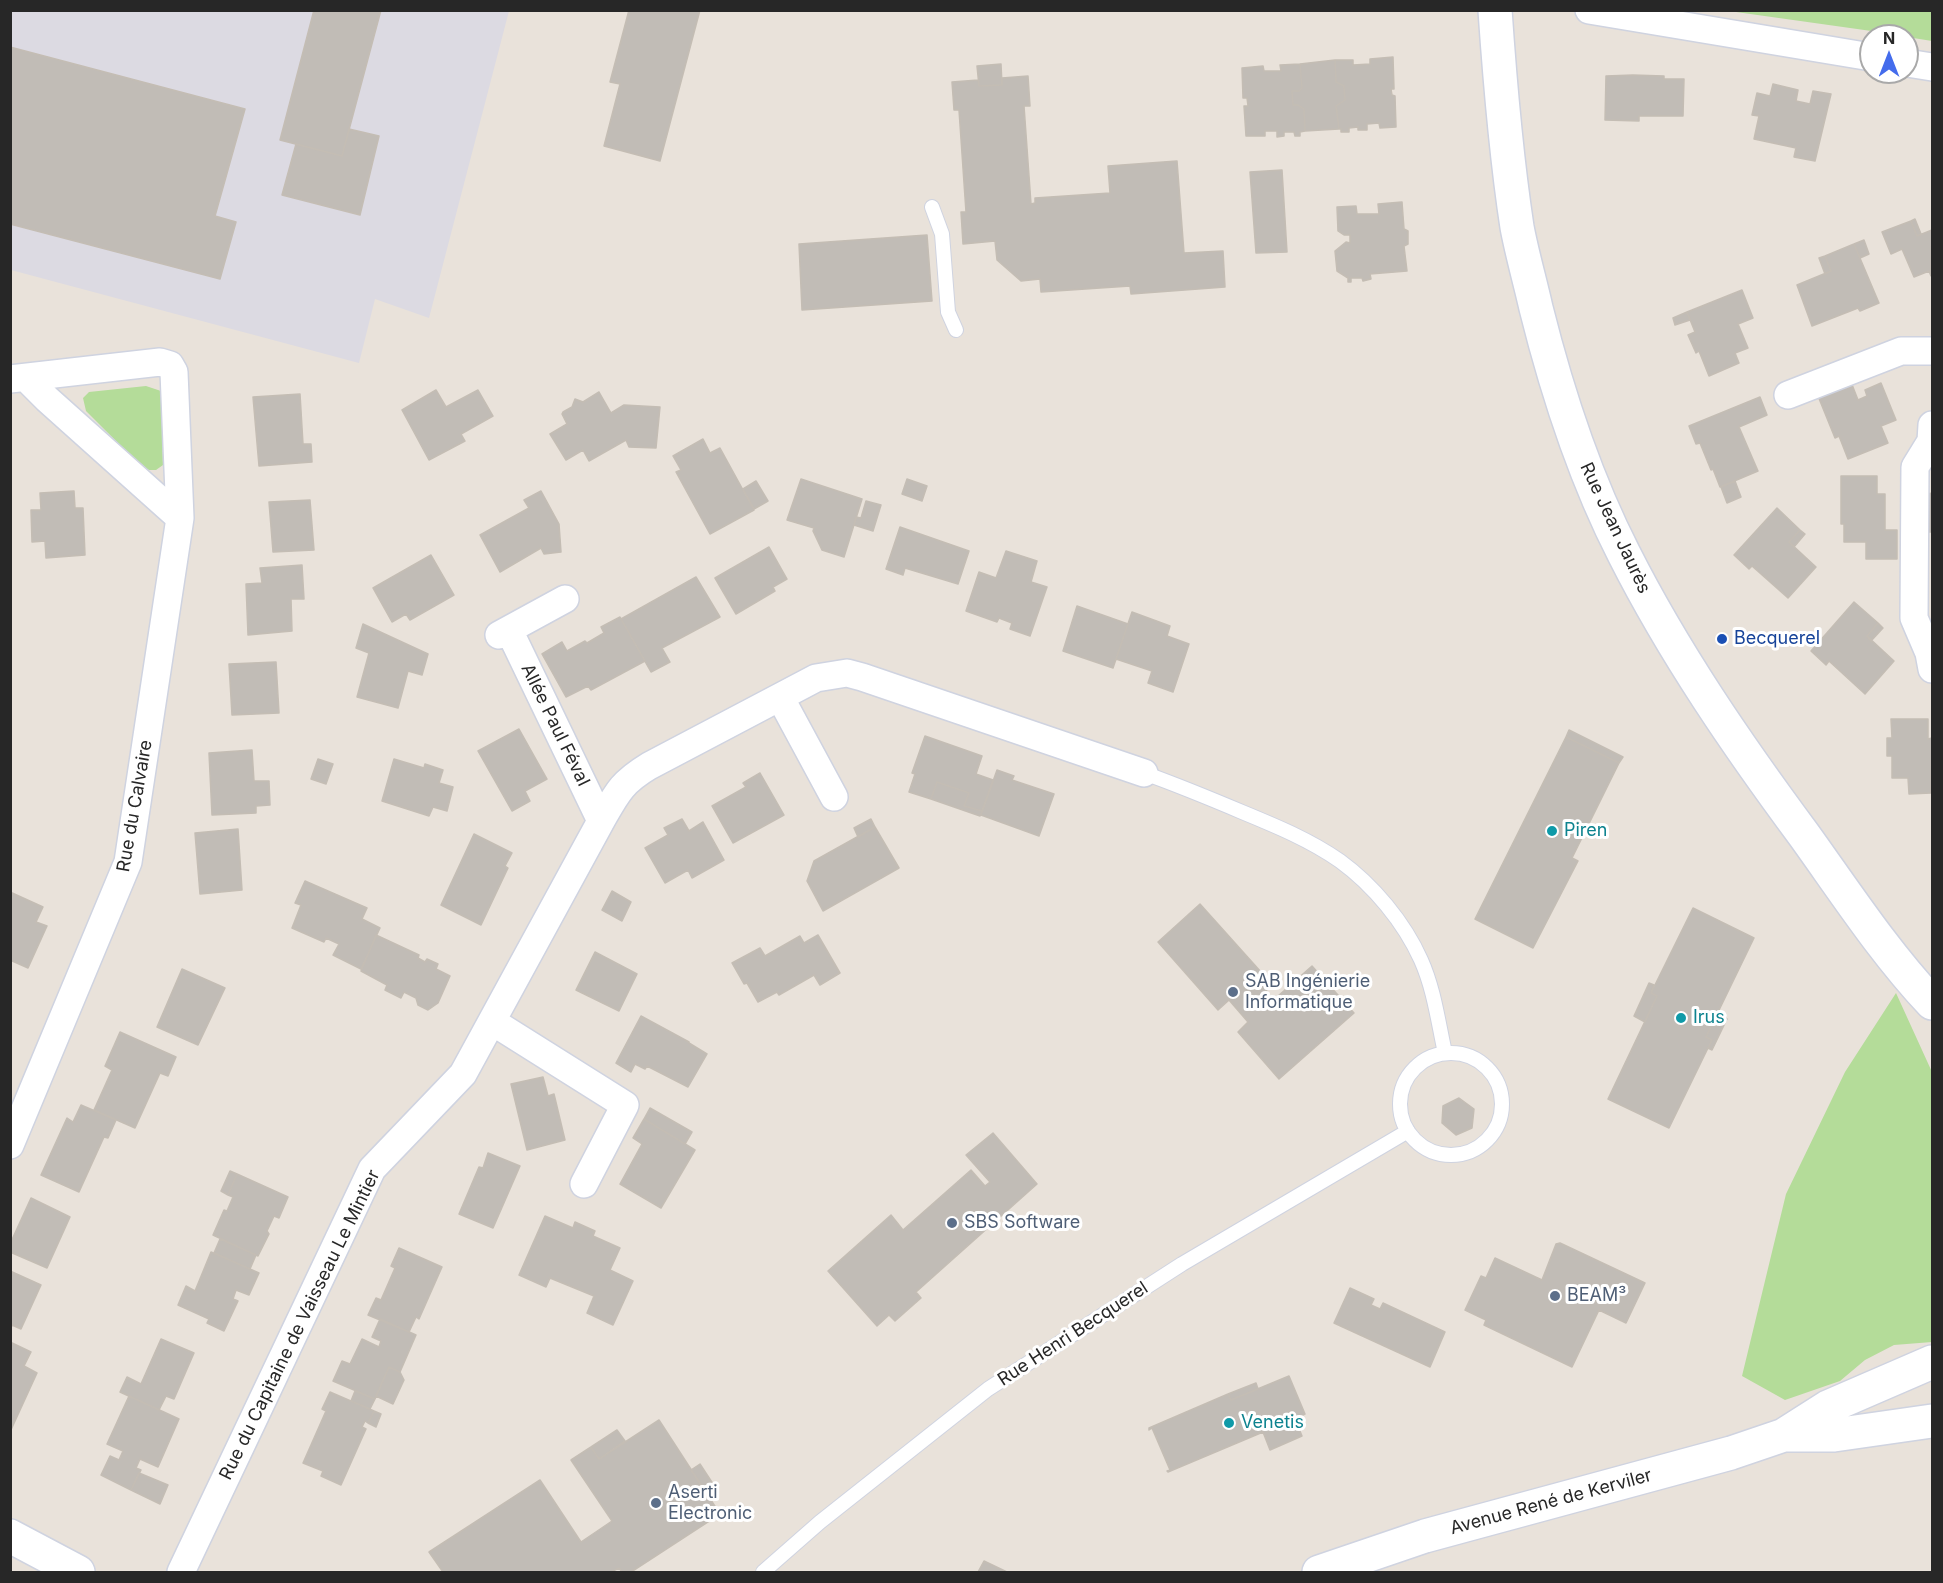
<!DOCTYPE html>
<html>
<head>
<meta charset="utf-8">
<style>
	body { margin:0 }
	#map { position:relative; width:1943px; height:1583px; overflow:hidden; background:#e9e2da; font-family:Inter,sans-serif }
	canvas { display:block }
	.frame { position:absolute; inset:0; border:12px solid #272727; pointer-events:none }
	.north { position:absolute; left:1859px; top:24px; width:60px; height:60px; box-sizing:border-box; background:#fff; border:2px solid #a9a9a9; border-radius:50%; rotate:0deg; font-size:16px; font-weight:700; line-height:24px; text-align:center; color:#272727 }
	.north::after { content:''; display:block; margin:auto; width:21px; height:27px; background:#446cec; clip-path:polygon(50% 0,100% 100%,50% 72%,0 100%) }
</style>
</head>
<body>
<div id="map">
<canvas width="1943" height="1583"></canvas>
<div class="frame"></div>
<div class="north">N</div>
</div>
<script>
const context = document.querySelector('canvas').getContext('2d');
context.lineJoin = 'round';
function fillPath(path, color) { context.fillStyle = color; context.fill(path, 'evenodd'); }
function stroke(path, color, width, dash) { context.strokeStyle = color; context.lineWidth = width; context.lineCap = dash ? 'butt' : 'round'; context.setLineDash(dash || []); context.stroke(path); }
function label(font, color, halo, rows, align = 'center') {
  context.font = font + ' Inter,sans-serif'; context.lineWidth = 6; context.setLineDash([]); context.textBaseline = 'middle'; context.strokeStyle = halo; context.fillStyle = color; for (const [text, x, y, turn = 0] of rows) {
    context.save(); context.translate(x, y); context.rotate((+turn || 0) * Math.PI / 180); context.textAlign = isNaN(turn) ? turn : align; if (halo) context.strokeText(text, 0, 0); context.fillText(text, 0, 0); context.restore();
  }
}
fillPath(new Path2D(`
	M10,11H509L429,318L375,299L359,363L11,270Z`), '#dcdae2');
fillPath(new Path2D(`
	M1729,11H1932V41L1907,37V36Z
	M146,386L161,391L163,465L156,470H149L139,464L86,411L83,398L89,392Z
	M1896,993L1932,1072V1342L1894,1345L1865,1360L1840,1381L1785,1400L1742,1376L1786,1194L1845,1072Z`), '#b4dc99');
const building = new Path2D(`
	M314,10H381L342,156L280,140Z
	M629,10H700L660,161L604,146L620,84L610,82Z
	M10,47L245,109L215,216L236,222L220,279L10,224Z
	M1393,57L1394,89H1391L1392,95L1395,96L1396,127L1380,128L1379,123L1367,124V130H1358V127L1349,128V132H1341V129H1339L1336,106L1345,100L1344,86L1336,82L1335,60H1353V65L1370,64V59Z
	M1335,60L1336,82L1344,86L1345,100L1336,106L1339,129L1305,131L1304,109L1298,105H1293L1292,91H1299L1302,88L1300,64Z
	M1001,64L1002,85L979,86L977,66Z
	M1300,64L1302,88L1299,91H1292L1293,105H1298L1304,109L1305,131L1300,132V136H1295L1294,132H1284V136L1277,137V131H1265V136H1246L1244,106H1248L1247,98H1243L1242,68L1263,66L1264,71H1281L1280,65Z
	M1633,75L1664,76V79H1684L1683,116H1639V121L1605,120L1606,76Z
	M1028,76L1030,106H1024L1031,204L1035,203V198L1110,193L1108,166L1177,161L1184,253L1223,251L1225,287L1131,294L1130,286L1041,292L1040,279L1021,281L997,260L995,241L963,244L961,212H966L959,110H954L952,82L978,80L979,86L1002,85V78Z
	M1773,84L1798,90L1796,101L1810,104L1813,91L1831,94L1815,161L1794,157L1796,148L1754,139L1759,116L1752,115L1757,93L1770,96Z
	M349,129L379,136L360,215L282,195L296,144L342,156Z
	M1282,170L1287,252L1256,253L1250,172Z
	M1402,202L1404,229L1408,231V244L1404,246L1407,271L1370,274L1371,279L1363,281L1362,278H1351V282H1348V278L1337,271L1335,251L1346,242L1350,243V235H1344L1338,231L1337,207L1356,206L1357,214H1379L1378,204Z
	M1915,219L1921,234L1917,236L1911,221Z
	M1911,221L1917,236L1932,230L1931,276L1929,271L1914,277L1902,249L1891,254L1882,232Z
	M927,235L932,301L802,310L799,244Z
	M1864,240L1869,254L1860,258L1854,244Z
	M1854,244L1879,303L1860,311L1858,308L1812,326L1797,285L1831,271L1825,256Z
	M1825,256L1831,271L1825,274L1819,258Z
	M1742,290L1753,318L1738,324L1748,348L1735,353L1739,363L1709,376L1699,351L1696,353L1688,335L1695,332L1687,312Z
	M1687,312L1690,320L1675,325L1673,318Z
	M1851,382L1858,400L1867,396L1865,390L1881,383L1896,420L1881,426L1888,443L1848,459L1839,436L1835,438L1818,396Z
	M436,390L446,407L478,390L493,416L461,434L465,441L429,460L402,410Z
	M599,392L611,413L624,405L660,407L656,448L629,447L626,440L589,461L583,450L566,460L550,434L567,424L562,414L563,412L572,407L575,399L583,402Z
	M300,394L303,444H311L312,462L259,466L253,397Z
	M1760,397L1767,415L1739,427L1758,471L1720,487L1713,469L1711,470L1700,443L1696,444L1689,426Z
	M703,439L710,453L720,448L754,510L710,534L676,472L681,470L673,456Z
	M1841,476H1877V494H1885V530H1897V559H1866V542H1844V524H1841Z
	M801,479L862,499L844,557L822,550L813,531L814,528L787,520Z
	M907,479L927,486L922,501L902,494Z
	M756,481L768,501L754,509L743,489Z
	M1735,481L1741,497L1727,503L1721,487Z
	M74,491L75,508H83L85,555L46,558L45,541L32,542L31,510H41L40,493Z
	M541,491L559,524L561,552L544,554L541,548L500,572L480,535L529,508L524,500Z
	M1932,493V532H1929L1928,494Z
	M310,500L314,550L273,552L269,502Z
	M866,501L881,505L873,531L854,525L856,517L861,518Z
	M1777,508L1800,530L1789,542L1816,567L1788,598L1752,566L1749,569L1734,555Z
	M900,527L969,551L958,584L905,568L903,575L886,569Z
	M1800,530L1805,534L1794,547L1789,542Z
	M769,547L787,579L773,587L775,591L736,614L715,578Z
	M1006,551L1037,561L1031,582L1047,587L1030,636L1010,629L1012,623L999,618L997,622L966,611L979,572L996,578Z
	M431,555L454,595L410,620L406,614L392,622L373,588Z
	M302,565L304,599H291L292,631L248,635L246,584L262,583L260,568Z
	M696,577L720,617L662,648L670,662L651,672L621,619Z
	M1854,602L1878,623L1867,636L1894,661L1865,694L1829,661L1826,665L1811,651Z
	M1077,606L1128,624L1113,668L1063,651Z
	M1132,612L1170,626L1167,636L1189,644L1173,692L1148,683L1152,671L1116,659Z
	M620,617L645,661L591,690L588,686L566,697L542,654L562,642L567,651L585,641L587,643L604,633L601,627Z
	M1878,623L1883,628L1871,641L1867,636Z
	M363,624L428,654L422,675L408,671L398,708L357,697L369,653L356,648Z
	M276,662L279,713L232,715L229,664Z
	M1891,719H1928V739L1932,738L1931,793L1909,794L1908,778H1892V756H1887V738H1892Z
	M519,729L547,779L525,791L530,801L512,811L478,751Z
	M1569,730L1623,757L1619,763L1566,737Z
	M925,736L982,756L976,774L993,780L982,811L964,806L969,793L937,782L931,799L909,792L915,774L912,773Z
	M1566,737L1619,763L1572,858L1578,861L1533,948L1475,919Z
	M252,750L254,781H269L270,805L256,806V813L212,815L209,753Z
	M318,759L333,764L326,784L311,779Z
	M394,759L424,768L425,764L443,770L439,783L453,787L447,811L433,807L429,816L382,801Z
	M997,770L1014,776L1012,780L1054,794L1039,836L981,815Z
	M760,773L784,815L733,843L712,806L746,787L743,783Z
	M937,782L969,793L964,806L982,811L980,816L931,799Z
	M682,819L689,831L703,822L724,860L692,878L688,870L665,883L645,848L668,835L664,828Z
	M871,819L875,827L858,837L854,828Z
	M875,827L899,868L823,911L807,881L814,861Z
	M238,829L242,890L200,894L195,833Z
	M474,834L512,853L505,866L508,868L481,925L441,905Z
	M305,881L367,908L362,919L380,928L361,969L333,955L339,944L326,938L324,942L292,928L301,905L295,903Z
	M612,891L631,902L622,921L602,910Z
	M10,892L43,907L36,922L47,926L28,968L10,960Z
	M1200,904L1261,972L1256,976L1268,989L1261,995L1269,1004L1312,966L1354,1013L1279,1079L1238,1032L1248,1022L1229,1000L1218,1010L1158,942Z
	M1693,908L1754,938L1706,1037L1712,1040L1708,1048L1669,1128L1608,1099L1657,996L1651,993Z
	M376,935L419,955L418,958L425,962L427,959L438,964L436,969L450,976L438,1003L428,1010L418,1005L416,998L404,992L401,998L385,990L387,985L361,971Z
	M818,935L840,973L820,985L814,975L779,995L777,992L758,1002L747,983L744,984L732,963L760,948L765,956L800,936L804,943Z
	M595,952L637,974L619,1011L576,990Z
	M182,969L225,988L198,1045L157,1027Z
	M1649,983L1654,985L1651,993L1657,996L1645,1022L1634,1016Z
	M1717,1014L1727,1019L1712,1050L1708,1048L1712,1040L1706,1037Z
	M641,1016L689,1042V1043L707,1054L688,1087L647,1066L645,1069L635,1064L631,1072L616,1063Z
	M120,1032L176,1057L168,1076L160,1073L135,1128L94,1110L112,1070L105,1066Z
	M543,1077L548,1096L554,1094L565,1140L527,1150L511,1084Z
	M1459,1098L1474,1109L1472,1128L1456,1135L1442,1123L1443,1106Z
	M81,1105L116,1120L108,1138L104,1137L79,1192L41,1175L67,1118L73,1122Z
	M650,1108L692,1132L685,1144L644,1119Z
	M644,1119L695,1150L661,1208L620,1184L642,1144L633,1138Z
	M993,1133L1037,1184L916,1292L921,1298L895,1321L889,1315L877,1326L828,1271L891,1215L903,1230L971,1170L985,1186L990,1182L966,1155Z
	M488,1153L520,1166L493,1228L459,1214L479,1167L483,1168Z
	M230,1171L237,1174L228,1195L221,1191Z
	M237,1174L288,1197L279,1218L274,1216L267,1231L269,1234L258,1256L213,1235L224,1210L227,1211L233,1197L228,1195Z
	M31,1198L70,1217L47,1268L10,1252V1244Z
	M545,1216L573,1228L575,1222L595,1231L593,1236L620,1248L610,1270L633,1281L613,1325L587,1313L594,1296L550,1278L546,1287L519,1275Z
	M220,1239L256,1255L250,1269L214,1253Z
	M1560,1243L1645,1283L1626,1323L1599,1310L1572,1367L1484,1325L1486,1320L1465,1310L1481,1276L1486,1278L1495,1258L1542,1280L1556,1244Z
	M399,1248L442,1267L419,1319L416,1317L409,1332L368,1315L376,1298L381,1300L395,1268L391,1266Z
	M211,1252L259,1273L249,1295L236,1290L233,1299L238,1301L224,1331L207,1323L209,1319L178,1305L186,1286L195,1291Z
	M10,1271L41,1285L21,1329L12,1325L10,1328Z
	M1350,1288L1374,1299L1371,1305L1380,1309L1383,1303L1445,1332L1430,1367L1334,1323Z
	M380,1319L416,1335L400,1372L389,1367L375,1399L333,1381L342,1361L350,1364L362,1339L379,1347L381,1341L372,1337Z
	M161,1339L194,1353L174,1399L166,1396L159,1410L120,1392L127,1377L141,1384Z
	M10,1342L31,1352L24,1366L37,1373L10,1432Z
	M389,1367L400,1372L404,1380L393,1404L376,1396Z
	M1289,1376L1305,1414L1295,1419L1302,1436L1270,1450L1263,1432L1168,1472L1167,1471L1170,1470L1152,1428L1149,1430V1428L1228,1394L1231,1400Z
	M1256,1383L1258,1389L1231,1400L1228,1394Z
	M355,1391L375,1399L370,1409L351,1401Z
	M330,1392L374,1411L368,1423L365,1421L362,1427L366,1429L341,1485L321,1476L323,1471L303,1463L326,1411L322,1409Z
	M129,1396L179,1419L158,1467L140,1459L136,1468L141,1470L131,1490L101,1475L110,1456L119,1460L123,1451L107,1444Z
	M374,1411L381,1414L376,1427L368,1423Z
	M659,1420L720,1514L631,1572H622L619,1568L611,1572H443L429,1552L540,1480L581,1542L612,1521L571,1460L591,1447L599,1459Z
	M617,1430L625,1441L599,1459L591,1447Z
	M700,1464L717,1490L708,1496L691,1470Z
	M139,1473L168,1485L160,1504L131,1490Z
	M984,1561L1007,1572H978Z`);
fillPath(building, '#c1bcb6');
stroke(building, '#c4bdb4', 1.5);
const service = new Path2D(`
	M932,207L942,234L948,312L956,330
	M1144,773C1177,785 1209,798 1242,812C1276,826 1310,840 1340,861C1373,885 1404,922 1421,960C1434,989 1438,1021 1445,1053
	M1400 1104a51 51 0 1 1 102 0a51 51 0 1 1-102 0Z
	M763,1572L820,1522L988,1389L1182,1264L1408,1131`);
const minor = new Path2D(`
	M1589,10L1871,57
	M1907,63L1932,67
	M26,378L47,399L180,518
	M10,379L160,362L170,365L174,372L180,518L128,862L10,1145
	M1788,395L1901,351H1932
	M1932,425L1931,441L1915,467L1914,618L1929,653L1932,669
	M509,630L601,821
	M499,635L565,599
	M780,697L834,797
	M493,1022L625,1105L584,1184
	M181,1572L372,1169L463,1074L601,821C617,793 621,783 649,766L816,678L847,673L862,677L1144,773`);
const tertiary = new Path2D(`
	M10,1536L78,1572`);
const secondary = new Path2D(`
	M1495,10C1500,83 1506,155 1517,227C1522,254 1530,281 1536,308C1557,392 1584,476 1624,554C1674,653 1738,746 1804,835C1845,892 1884,952 1932,1003
	M1784,1435H1834L1932,1421
	M1319,1572L1425,1536L1731,1453L1784,1435L1828,1407L1932,1362`);
stroke(service, '#cfd3e0', 16);
stroke(minor, '#cfd3e0', 30);
stroke(tertiary, '#cfd3e0', 36);
stroke(secondary, '#cfd3e0', 36);
stroke(service, '#fff', 14);
stroke(minor, '#fff', 27);
stroke(tertiary, '#fff', 33);
stroke(secondary, '#fff', 33);
for (const [x, y, r, color] of [
	[1722,639,6,"#1a4fb4"],
	[1552,831,6,"#0f9aa8"],
	[1233,992,6,"#5c6f8a"],
	[1681,1018,6,"#0f9aa8"],
	[952,1223,6,"#5c6f8a"],
	[1555,1296,6,"#5c6f8a"],
	[1229,1423,6,"#0f9aa8"],
	[656,1503,6,"#5c6f8a"]
]) { const dot = new Path2D(); dot.arc(x, y, r, 0, 2 * Math.PI); context.fillStyle = color; context.fill(dot); stroke(dot, '#fff', 2); }
label('18px', '#272727', '#fff', [
	["Rue Jean Jaurès",1615,528,65],
	["Allée Paul Féval",555,725,64],
	["Rue du Calvaire",135,806,-80],
	["Rue du Capitaine de Vaisseau Le Mintier",300,1325,-64],
	["Rue Henri Becquerel",1073,1334,-33],
	["Avenue René de Kerviler",1551,1502,-15]
]);
label('18px', '#164399', '#fff', [
	["Becquerel",1734,639]
], 'left');
label('18px', '#0d838f', '#fff', [
	["Piren",1564,831],
	["Irus",1693,1018],
	["Venetis",1241,1423]
], 'left');
label('18px', '#4e5e75', '#fff', [
	["SAB Ingénierie",1245,982],
	["Informatique",1245,1003],
	["SBS Software",964,1223],
	["BEAM³",1567,1296],
	["Aserti",668,1493],
	["Electronic",668,1514]
], 'left');
</script>
</body>
</html>
